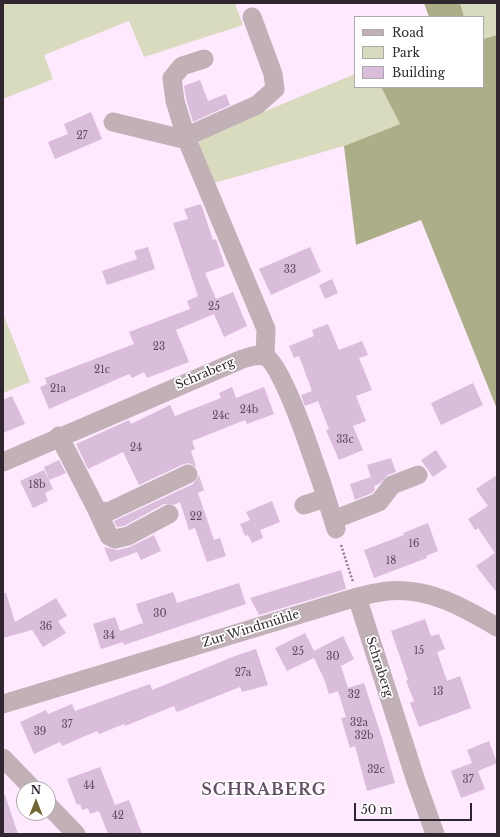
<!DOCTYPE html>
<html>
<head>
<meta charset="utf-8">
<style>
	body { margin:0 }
	#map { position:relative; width:500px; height:837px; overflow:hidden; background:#fee9ff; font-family:"Libre Baskerville",serif }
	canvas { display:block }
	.frame { position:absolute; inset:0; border:4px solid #302630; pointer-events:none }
	.legend { position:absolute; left:354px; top:16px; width:130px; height:72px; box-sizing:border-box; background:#fff; border:1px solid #aca8ac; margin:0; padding:5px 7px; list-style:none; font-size:12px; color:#302630 }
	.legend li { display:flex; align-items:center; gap:8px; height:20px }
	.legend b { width:20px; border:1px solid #aca8ac }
	.north { position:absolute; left:16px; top:781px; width:40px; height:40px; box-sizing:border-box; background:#fff; border:1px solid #aca8ac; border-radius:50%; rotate:0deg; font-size:11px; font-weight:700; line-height:16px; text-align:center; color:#302630 }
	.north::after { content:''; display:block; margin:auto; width:14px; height:18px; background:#726733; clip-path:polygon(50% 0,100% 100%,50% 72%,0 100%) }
	.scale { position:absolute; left:354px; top:803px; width:118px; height:18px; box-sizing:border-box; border:2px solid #302630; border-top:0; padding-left:5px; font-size:12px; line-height:14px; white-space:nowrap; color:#302630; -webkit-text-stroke:3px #fff; paint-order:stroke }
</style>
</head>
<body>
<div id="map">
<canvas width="500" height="837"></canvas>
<div class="frame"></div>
<ul class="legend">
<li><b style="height:5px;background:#c1b1b7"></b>Road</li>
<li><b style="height:11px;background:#d8dbbe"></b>Park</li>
<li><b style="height:11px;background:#dabcdb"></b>Building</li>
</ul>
<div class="north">N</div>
<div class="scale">50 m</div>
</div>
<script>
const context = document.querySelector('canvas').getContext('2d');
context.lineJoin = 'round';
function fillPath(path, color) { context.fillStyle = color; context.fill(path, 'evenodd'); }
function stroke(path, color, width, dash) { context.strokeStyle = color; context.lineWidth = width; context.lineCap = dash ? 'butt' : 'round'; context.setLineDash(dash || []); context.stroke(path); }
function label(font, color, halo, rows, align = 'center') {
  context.font = font + ' "Libre Baskerville",serif'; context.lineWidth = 3.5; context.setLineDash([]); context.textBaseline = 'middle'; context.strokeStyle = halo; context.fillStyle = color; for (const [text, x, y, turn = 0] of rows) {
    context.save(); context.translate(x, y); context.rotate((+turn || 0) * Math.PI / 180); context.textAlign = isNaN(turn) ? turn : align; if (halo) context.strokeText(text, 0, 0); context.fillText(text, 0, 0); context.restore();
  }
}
fillPath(new Path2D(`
	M3,3H235L243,25L144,57L129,21L44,55L53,79L3,99Z
	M460,3H497V35L483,39V17H464Z
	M355,74V87H381L400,124L344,146L211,184L196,150L200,138Z
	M3,313L30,382L3,393Z`), '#d8dbbe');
fillPath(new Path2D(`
	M424,3H460L464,17H429Z
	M497,35V409L421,220L356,245L344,146L400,124L381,87H483V39Z`), '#acae87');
fillPath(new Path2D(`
	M200,80L208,101L226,94L230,105L193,122L186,99L184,86Z
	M91,112L102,139L55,159L48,142L68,134L64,124Z
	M201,204L213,240L216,239L225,266L205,273L216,299L233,292L247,326L224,337L214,314L176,330L189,362L147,378L144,372L132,378L129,374L49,409L40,387L47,384L45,378L134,344L129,332L190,309L187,301L198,296L173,223L188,219L184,209Z
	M148,247L155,269L107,285L102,271L137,259L134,251Z
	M310,247L321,272L271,295L259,269Z
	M332,279L338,293L325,299L319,285Z
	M328,324L339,350L362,341L368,355L359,358L372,390L356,396L366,421L353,426L363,450L339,460L326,430L329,429L318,401L305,406L301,395L312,391L299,356L294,358L289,346L314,336L312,330Z
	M473,383L483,405L441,425L431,403Z
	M232,387L236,398L264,387L274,414L247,424L245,420L192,441L195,449L191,451L196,467L189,463L184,464L139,485L123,452L88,469L76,444L129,420L131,424L170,405L175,416L221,398L219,393Z
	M12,396L25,424L3,433V400Z
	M436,450L447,467L433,477L421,460Z
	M391,458L396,472L388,475L379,484L374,486L375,489L372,493L355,500L350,484L371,477L373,485L367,465Z
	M59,460L66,473L49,480L44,467Z
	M44,470L53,489L45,493L48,501L33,508L20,481Z
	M199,475L204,490L198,493L214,540L220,538L226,556L207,562L195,528L189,530L180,502L174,505L164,504L124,526L117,527L114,521L193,484Z
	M497,475V593L476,566L495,553L478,528L475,530L468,519L488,506L476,489Z
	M272,501L280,522L260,530L263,538L252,543L248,535L245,536L240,524L250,520L246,512Z
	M428,523L438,551L426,556L427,558L374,578L364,550L404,535L403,533Z
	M154,535L161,551L141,560L137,552L110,562L104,547L117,550L130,547Z
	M341,570L346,589L259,615L250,598Z
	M239,583L246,604L124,645L123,642L101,649L93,624L115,617L120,631L143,623L136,604L173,592L177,603Z
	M3,593H6L15,622L56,598L67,616L58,621L66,633L43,647L32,630L3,638Z
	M425,619L431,636L439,634L445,649L437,652L447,681L460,676L471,708L419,727L410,703L414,701L406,681L408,680L391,631Z
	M305,633L314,651L343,636L354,659L341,666L348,688L329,694L324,679L314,658L287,671L275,648Z
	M256,649L268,685L242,692L240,687L177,712L174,706L125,726L124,724L99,734L97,731L62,746L60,742L34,754L20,722L46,710L48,714L72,704L75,711L150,684L152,690L235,656Z
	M364,683L382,738L395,783L367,791L355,746L350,748L341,718L346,717L338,691Z
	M489,741L497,763L478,771L485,789L461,798L451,771L472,763L467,750Z
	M100,767L115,805L129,800L142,834H108L99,811L90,814L88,808L82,810L80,804L77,805L67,779Z
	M3,795H5L18,834H3Z`), '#dabcdb');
stroke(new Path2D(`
	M341,545L353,582`), '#8d7e8d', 2.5, [2, 2]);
stroke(new Path2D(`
	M252,17L273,74L275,89L257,105L192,134L187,140L266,329L265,356
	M113,122L187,140L175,101L172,78L182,66L204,59
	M59,436L97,510L108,512L188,474
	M3,462L240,360C248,357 258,353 266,357C286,367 328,502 336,529
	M304,505L326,498
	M97,510L109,536L115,539L128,536L169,514
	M333,520L379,502L392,485L418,475
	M357,597L416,781L435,834
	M3,704L357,597C367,595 377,592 388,591C428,587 463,607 497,627
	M3,758L33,789
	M48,805L76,834`), '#c1b1b7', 19);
label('10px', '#5a4c5b', null, [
	["27",82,136],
	["33",290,270],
	["25",214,307],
	["23",159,347],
	["21c",102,370],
	["21a",58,389],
	["24b",249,410],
	["24c",221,416],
	["33c",345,440],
	["24",136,448],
	["18b",37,485],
	["22",196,517],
	["16",414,544],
	["18",391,561],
	["30",160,614],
	["36",46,627],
	["34",109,636],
	["15",419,651],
	["25",298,652],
	["30",333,657],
	["27a",243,673],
	["13",438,692],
	["32",354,695],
	["32a",359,723],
	["37",67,725],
	["39",40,732],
	["32b",364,736],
	["32c",376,770],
	["37",468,780],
	["44",89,786],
	["42",118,816]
]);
label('12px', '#302630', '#fff', [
	["Schraberg",205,374,-23],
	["Zur Windmühle",251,629,-17],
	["Schraberg",379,667,72]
]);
context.letterSpacing = '1px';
label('bold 16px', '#654f66', '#fff', [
	["SCHRABERG",264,790]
]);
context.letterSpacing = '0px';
</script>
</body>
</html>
